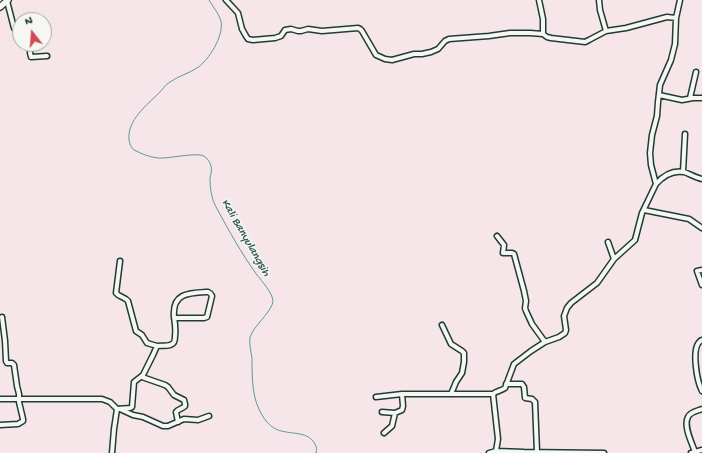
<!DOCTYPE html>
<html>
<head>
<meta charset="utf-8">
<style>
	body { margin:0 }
	#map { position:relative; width:702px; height:453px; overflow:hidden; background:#f6e6ea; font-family:"Gochi Hand",sans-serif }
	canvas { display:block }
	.north { position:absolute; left:12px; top:12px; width:40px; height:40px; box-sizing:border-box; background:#f6f6f2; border:1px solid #a0aca6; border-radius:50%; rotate:343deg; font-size:11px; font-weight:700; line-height:16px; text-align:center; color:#1f3d34 }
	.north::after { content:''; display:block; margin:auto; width:14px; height:18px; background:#d1495b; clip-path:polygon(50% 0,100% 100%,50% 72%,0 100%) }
</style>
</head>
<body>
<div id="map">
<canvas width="702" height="453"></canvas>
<div class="north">N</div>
</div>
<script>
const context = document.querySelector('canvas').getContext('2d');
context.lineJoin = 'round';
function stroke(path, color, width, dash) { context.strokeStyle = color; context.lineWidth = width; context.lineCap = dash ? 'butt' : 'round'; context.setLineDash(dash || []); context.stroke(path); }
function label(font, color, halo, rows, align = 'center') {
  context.font = font + ' "Gochi Hand",sans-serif'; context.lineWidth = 3; context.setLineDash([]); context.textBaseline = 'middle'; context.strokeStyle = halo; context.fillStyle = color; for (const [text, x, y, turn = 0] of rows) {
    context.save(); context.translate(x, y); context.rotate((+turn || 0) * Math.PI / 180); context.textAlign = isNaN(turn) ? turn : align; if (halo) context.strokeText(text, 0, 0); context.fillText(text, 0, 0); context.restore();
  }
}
stroke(new Path2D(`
	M209,0C213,7 219,14 221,21C224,36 209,60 197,68C188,74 178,76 170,82C165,85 163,89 159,93C147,105 127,120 129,140C130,145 131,147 134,150C142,154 149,157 158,158C168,159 196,152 204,156C207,158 210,162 211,166C212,170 211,174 210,178C210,187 211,196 215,205C228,229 241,253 257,275C262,281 273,294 273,301C273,309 257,324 253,331C252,333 251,335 250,337C249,344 251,352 252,358C252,371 252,385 255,398C258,409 264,422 274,428C287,436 307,429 315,444C317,448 317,449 316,453`), '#5c9898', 1);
const street = new Path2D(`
	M226,0L238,13L242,29L246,36L248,39L253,40L275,38L281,36L285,30L291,29L298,31H301L308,29L322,31L358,28L360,29L362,31L376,55L385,59L392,60L414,54H422L431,52L438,49L445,41L449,39L489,36L510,33H530L543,34
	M599,0L600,10L606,31
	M7,1L14,28L16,31L20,33
	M676,18L680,0
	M31,44L30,53L31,57L47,56
	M659,95L682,100L693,98H702
	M690,98L696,72
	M683,172L685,134
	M656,184C663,176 672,170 684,172C690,174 696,178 702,179
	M644,210L689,219L702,228
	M497,236L504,245L503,253H512L514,254L524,291L526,301L525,308L526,311L532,324L545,342
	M608,242L614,259
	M702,270L697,271L702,285
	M442,325L451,344L462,351L464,353V362L462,373L456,382L451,394
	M702,340C690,345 697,381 702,391
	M157,346C161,345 169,347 172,344C175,343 175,339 175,336C176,329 175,323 174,317C172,293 188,293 208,292C211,293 211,294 212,296L207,317L204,318H174
	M142,377L165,385L168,387L174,395L184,400L185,404V406C182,409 178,409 176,412L178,422
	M506,384H522L524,387L525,398L532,399L535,402L537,452
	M376,397L402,394H493
	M0,399H102L110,402L117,409
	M120,409L133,415L143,417L163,426H168L184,419L198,420L209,416
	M382,412L395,413L402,410L403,406L402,394
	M0,425L18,424L23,421V419L19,402V394L17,386L14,365L12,363H7L6,361L5,341L2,317
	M384,433L392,426L395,413
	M496,451L498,439L493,394C496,391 501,391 505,388L514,364L531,351L545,342L559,337L565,333L566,330L564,316L567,308L571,303L597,283L614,259L635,240L642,213L656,184L651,165L650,153L652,135L657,116L658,102L660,85L671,60L675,44L676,18L667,17L626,28L606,31L589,40L585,42L551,38L547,37L543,34V19L539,0
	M695,452C692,443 683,426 688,417C690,412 697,411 702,409
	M112,453L114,429L117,409L130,408L132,407L134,382L143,375L153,355L157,346L147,343L142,335L136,331L128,301C125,297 119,297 116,293L120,261
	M489,453L496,451L524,452L604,453
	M691,453L702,450`);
const secondary = new Path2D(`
	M0,7L8,0`);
stroke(street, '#1f3d34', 7);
stroke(secondary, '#1f3d34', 8);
stroke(street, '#f6f6f2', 4);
stroke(secondary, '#f6f6f2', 5.5);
label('italic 12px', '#335b55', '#f6f6f2', [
	["Kali Banyulangsih",245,238,60]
]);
</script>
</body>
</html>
